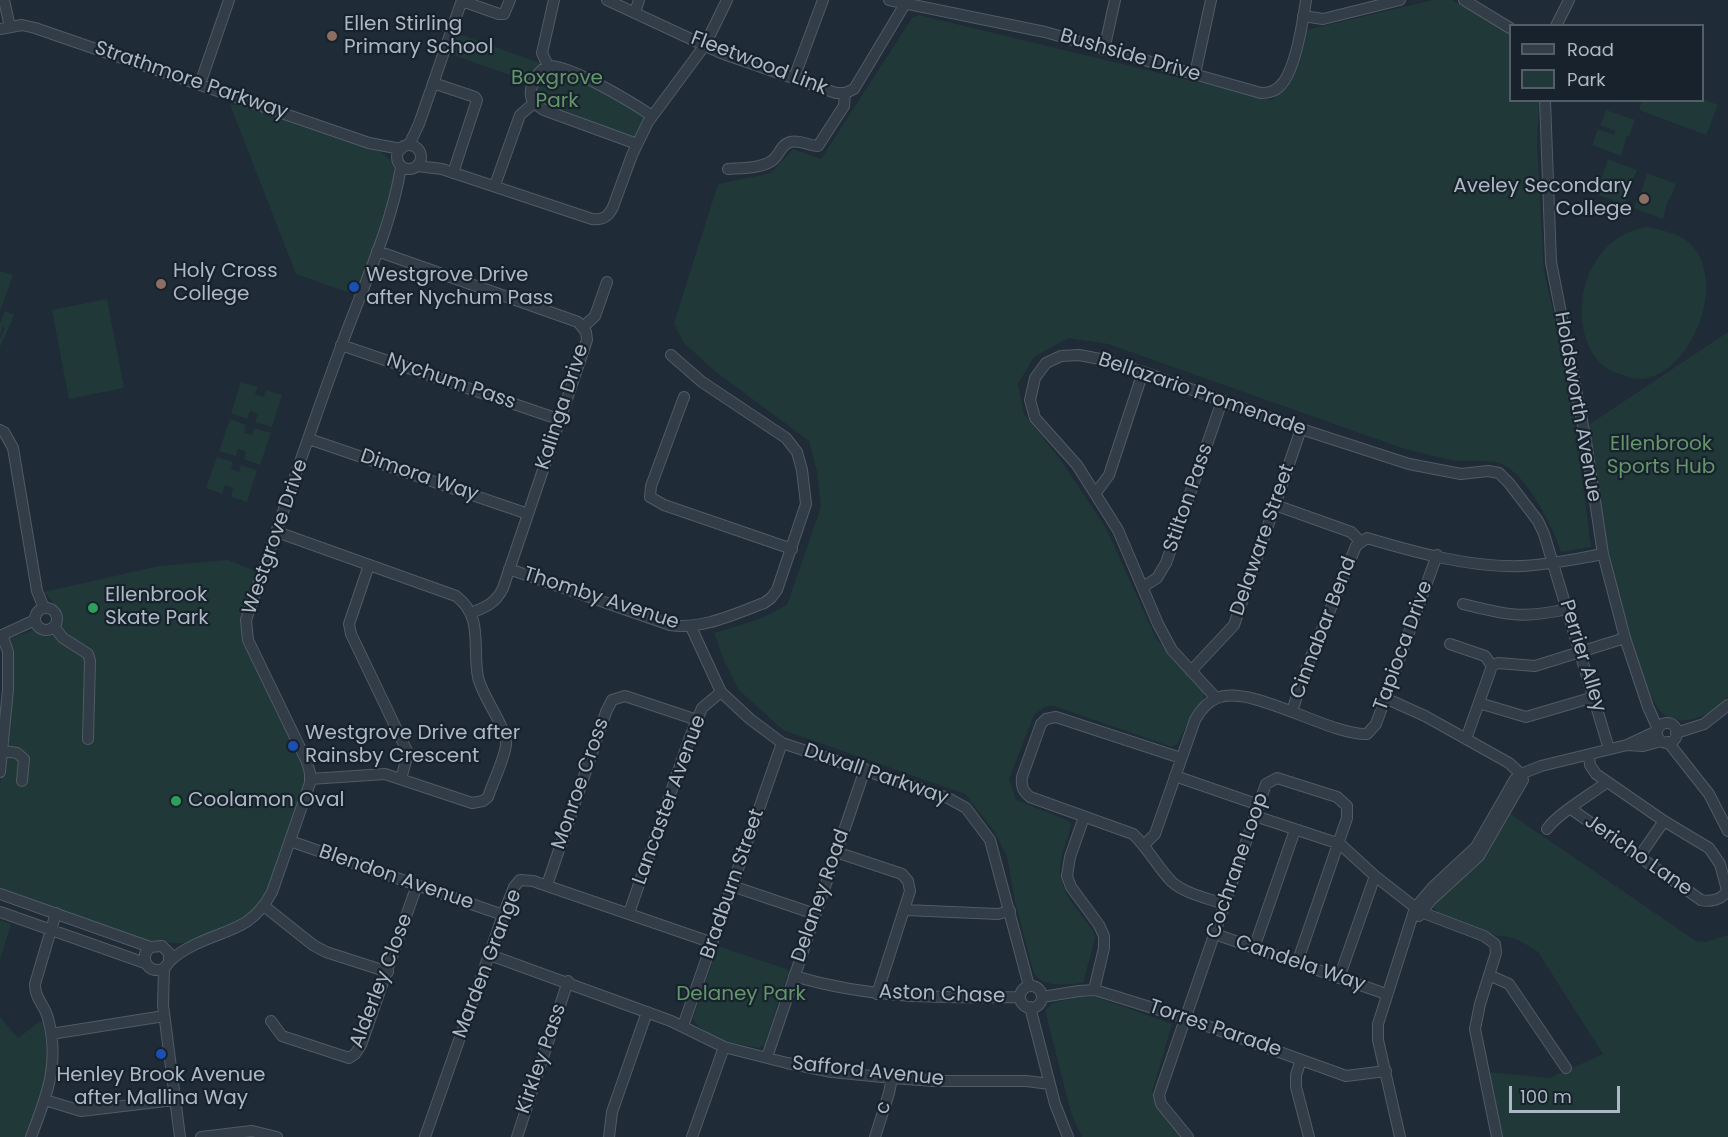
<!DOCTYPE html>
<html>
<head>
<meta charset="utf-8">
<style>
	body { margin:0 }
	#map { position:relative; width:1728px; height:1137px; overflow:hidden; background:#1f2b37; font-family:Poppins,sans-serif }
	canvas { display:block }
	.legend { position:absolute; left:1509px; top:24px; width:195px; height:78px; box-sizing:border-box; background:#18222c; border:2px solid #535e69; margin:0; padding:8px 10px; list-style:none; font-size:18px; color:#acb8c5 }
	.legend li { display:flex; align-items:center; gap:12px; height:30px }
	.legend b { width:30px; border:2px solid #535e69 }
	.scale { position:absolute; left:1509px; top:1086px; width:111px; height:27px; box-sizing:border-box; border:3px solid #acb8c5; border-top:0; padding-left:8px; font-size:18px; line-height:21px; white-space:nowrap; color:#acb8c5; -webkit-text-stroke:4px #18222c; paint-order:stroke }
</style>
</head>
<body>
<div id="map">
<canvas width="1728" height="1137"></canvas>
<ul class="legend">
<li><b style="height:8px;background:#323d48"></b>Road</li>
<li><b style="height:16px;background:#213838"></b>Park</li>
</ul>
<div class="scale">100 m</div>
</div>
<script>
const context = document.querySelector('canvas').getContext('2d');
context.lineJoin = 'round';
function fillPath(path, color) { context.fillStyle = color; context.fill(path, 'evenodd'); }
function stroke(path, color, width, dash) { context.strokeStyle = color; context.lineWidth = width; context.lineCap = dash ? 'butt' : 'round'; context.setLineDash(dash || []); context.stroke(path); }
function label(font, color, halo, rows, align = 'center') {
  context.font = font + ' Poppins,sans-serif'; context.lineWidth = 4.5; context.setLineDash([]); context.textBaseline = 'middle'; context.strokeStyle = halo; context.fillStyle = color; for (const [text, x, y, turn = 0] of rows) {
    context.save(); context.translate(x, y); context.rotate((+turn || 0) * Math.PI / 180); context.textAlign = isNaN(turn) ? turn : align; if (halo) context.strokeText(text, 0, 0); context.fillText(text, 0, 0); context.restore();
  }
}
fillPath(new Path2D(`
	M1433,0H1452L1500,27L1510,35V100L1539,101L1537,146L1544,271L1570,386L1591,547L1561,552C1554,527 1524,470 1499,463C1485,459 1467,462 1452,460C1435,457 1419,452 1402,448L1108,344L1068,338L1034,357L1018,384L1024,414L1062,462L1106,528L1156,638L1204,691V699L1193,713L1177,744L1172,747L1054,706H1046L1034,715L1009,779L1016,800L1067,820L1071,823C1070,835 1064,845 1062,856C1054,889 1076,906 1094,932L1095,939L1083,983C1066,984 1047,989 1034,974L1015,902L1007,856L994,831L965,794L783,730L739,690L724,660L714,633L757,620L787,605L821,507L817,472L809,441L716,372L683,342L674,323L718,184L771,173L793,149L821,159L912,18L919,15L1271,100L1288,87L1306,30Z
	M451,31L548,66L652,116L637,144L544,110L519,78L444,52Z
	M1703,99L1718,105L1706,135L1639,110L1642,101Z
	M230,105H247L379,151C391,159 395,164 394,179L361,288L353,286L350,293L296,274Z
	M1606,110L1635,120L1629,136H1627L1621,156L1592,145L1598,129L1614,135L1616,131L1600,125Z
	M1608,159L1637,170L1629,188L1630,189L1625,205L1596,194Z
	M1647,173L1676,184L1670,199H1668L1663,219L1634,208L1640,192L1641,193Z
	M1647,227C1660,229 1675,233 1686,240C1728,273 1698,362 1651,377C1640,381 1630,378 1620,374C1603,369 1595,360 1588,344C1569,298 1594,234 1647,227Z
	M0,271L13,275L0,312Z
	M107,299L124,388L69,399L52,310Z
	M5,311L14,315L0,347V339L5,327H3L0,335V324Z
	M1728,332V697C1715,715 1677,731 1660,711C1656,706 1653,699 1650,694L1609,570L1590,424Z
	M241,382L258,387L255,395L263,397L266,390L282,395L272,427L255,422L258,414L250,411L247,419L231,413Z
	M230,419L246,425L244,433L252,435L254,428L271,433L260,465L244,459L246,452L238,449L236,456L219,451Z
	M217,457L233,462L231,469L239,472L241,465L257,470L247,502L231,497L233,488L225,485L222,494L206,488Z
	M228,560L256,571L243,618L303,760L307,783L270,887L261,904L238,922L192,943H174L146,940L0,888V784L2,772L9,639L33,630L42,636H53C68,618 58,608 44,592L159,566Z
	M1509,813L1696,941L1706,942L1728,935V1137H1501L1488,1072L1550,1078L1603,1054L1538,952C1527,944 1510,934 1496,936C1479,930 1442,922 1433,906Z
	M0,920L11,924L0,960Z
	M718,946L789,970L764,1045L759,1048C735,1043 708,1041 693,1019Z
	M1079,997H1096L1172,1024L1152,1092L1167,1117L1182,1137H1082L1071,1113L1045,1010L1053,1003Z
	M0,1017L18,1038L39,1022H43L48,1062L41,1097L26,1137H0Z`), '#213838');
const minor = new Path2D(`
	M4,0L10,27
	M607,0L721,53L836,93H845L854,89L905,4
	M889,0L1045,32L1261,93C1268,93 1274,92 1279,87C1295,74 1303,21 1306,0
	M1464,0L1510,28
	M462,1L499,14H504L510,0
	M635,12L639,0
	M1303,16L1323,19L1400,0
	M1556,26L1569,0
	M0,29L22,25L35,28L369,143L401,149
	M1104,50L1115,0
	M548,66L542,53L554,0
	M1195,74L1211,0
	M794,78L823,0
	M433,83L475,97L477,100L453,173
	M200,84L229,0
	M1545,100L1551,262L1586,441L1603,554L1625,638L1648,707L1658,729
	M637,144L544,110C541,108 538,106 535,104C524,92 537,71 548,66C569,64 633,103 652,116
	M409,145L419,124L462,0
	M397 157a12 12 0 1 1 24 0a12 12 0 1 1-24 0Z
	M417,166L442,169L592,219C603,220 608,217 613,207L632,155L648,122L705,45L727,0
	M728,169C741,168 763,169 774,159C780,153 781,145 790,142C801,139 808,146 818,146L844,106L845,93
	M495,185L520,115L534,103
	M377,251L578,322L586,332L587,340L503,588C496,603 486,607 471,613
	M583,327L595,316L607,282
	M341,345L561,420
	M684,397L651,486L650,497L664,505L792,549
	M0,430L4,432L13,448L37,591L44,608
	M309,439L528,514
	M1095,494L1109,475L1143,372
	M1275,505L1351,532L1361,542
	M277,532L456,596C484,617 472,647 478,677C482,697 507,727 506,745C504,760 493,782 488,797L483,801L472,803L385,774L310,779
	M369,565L349,624L351,634L408,753L401,779
	M509,569L670,625C702,630 734,614 764,603L771,598L777,590L806,504L802,470L797,452L786,438L702,382L671,355
	M1143,587L1157,578L1166,563L1222,401
	M1463,604C1506,615 1523,619 1567,609
	M35 619a11 11 0 1 1 22 0a11 11 0 1 1-22 0Z
	M54,627L63,638L88,654L90,661L88,739
	M691,627L721,692L750,719L782,743L948,798L966,808L990,840L1029,986
	M0,636L35,620
	M1450,644L1485,656L1492,666
	M1191,671L1234,625L1301,429
	M1216,698L1172,650L1158,624L1118,530L1077,465L1035,418L1030,400L1035,378L1046,363L1061,356L1079,355L1100,359L1143,372L1301,429L1409,464L1461,474L1488,471L1499,473L1509,483L1538,521L1544,534L1609,749
	M1385,698L1425,716L1509,763L1521,774
	M1479,703L1526,717L1594,697
	M1292,711L1306,669L1356,546L1367,538C1414,552 1471,568 1521,566C1549,565 1575,559 1603,554
	M1657 733a10 10 0 1 1 20 0a10 10 0 1 1-20 0Z
	M1676,733L1704,724L1728,705
	M1466,739L1492,666L1498,663L1535,666L1625,638
	M1668,742L1709,794L1728,831
	M1627,745L1643,746L1661,741
	M3,751L17,753L24,759L22,781
	M1181,758L1056,717L1046,719L1041,724L1022,777C1021,787 1023,791 1030,797L1133,834C1148,848 1158,868 1172,882C1186,894 1207,898 1224,904
	M0,772L8,689V652L2,635
	M1175,776L1259,805
	M1571,809L1701,900C1710,902 1723,900 1727,890L1720,864L1709,848L1664,821L1596,774L1590,765L1589,755
	M1255,816L1340,844L1375,876L1421,912L1484,936L1495,944L1496,953L1480,1004L1475,1029L1497,1137
	M1084,817L1070,857L1067,876L1071,887L1099,925L1104,936V948L1094,990
	M1547,829C1557,814 1590,795 1607,782
	M290,841L503,915
	M1144,845L1155,834L1195,720C1200,711 1207,702 1217,698C1252,684 1328,735 1367,734L1376,724L1437,555
	M836,852L902,874L908,881L910,891L877,994
	M1639,857L1664,821
	M547,885L606,712L612,700L625,696L697,720
	M732,886L815,914
	M0,894L150,947
	M264,906L313,945L326,952L388,972
	M905,910L998,914L1010,911
	M0,912L145,963
	M629,913L690,737L702,708L721,692
	M1419,916L1431,900L1479,856L1523,780
	M1215,934L1386,994
	M1254,948L1295,830
	M490,955L671,1021L724,1047L787,1063L832,1072L892,1078L935,1081H1026L1050,1084
	M169,962V953L162,946L150,947L145,954C144,965 150,971 160,970C166,968 167,965 170,961C176,955 186,949 194,945C228,928 251,931 272,892L310,783V773L307,762L248,640L246,620C278,528 308,435 342,344C363,286 391,228 401,167
	M164,968L163,1005L180,1137
	M1489,975L1509,984L1566,1068
	M794,976C871,999 941,998 1020,997
	M1339,978L1375,876
	M1020 997a11 11 0 1 1 22 0a11 11 0 1 1-22 0Z
	M1042,997L1079,991L1095,990L1185,1018L1346,1076L1386,1071
	M1030,1007L1055,1104L1068,1137
	M271,1021L282,1036L349,1058L355,1054L361,1045L417,885
	M683,1026L782,743
	M51,1034L164,1016
	M767,1057L865,769
	M1301,1060L1296,1075V1087L1309,1137
	M45,1100L81,1111L174,1100
	M31,1137C47,1095 60,1064 48,1018C44,1004 35,999 35,984L56,913
	M201,1137L252,1131L277,1137
	M425,1137L503,915L514,887L520,880L533,881L713,943
	M517,1137L568,981
	M609,1137L612,1112L647,1012
	M692,1137L724,1047
	M875,1137L889,1093L892,1078
	M1188,1137L1161,1104L1159,1095L1266,784L1277,778L1337,797L1347,806V818L1297,963
	M1400,1137L1378,1040V1024L1415,908L1433,887L1476,847L1515,779L1521,774L1541,766L1627,745L1657,731`);
stroke(minor, '#505b66', 12);
stroke(minor, '#323d48', 10);
for (const [x, y, r, color] of [
	[332,36,6,"#8d6e63"],
	[1644,199,6,"#8d6e63"],
	[161,284,6,"#8d6e63"],
	[354,287,6,"#1a4fb4"],
	[93,608,6,"#2e9e5b"],
	[293,746,6,"#1a4fb4"],
	[176,801,6,"#2e9e5b"],
	[161,1054,6,"#1a4fb4"]
]) { const dot = new Path2D(); dot.arc(x, y, r, 0, 2 * Math.PI); context.fillStyle = color; context.fill(dot); stroke(dot, '#18222c', 2); }
label('20px', '#acb8c5', '#18222c', [
	["Ellen Stirling",344,25],
	["Primary School",344,48],
	["Aveley Secondary",1632,187,"right"],
	["College",1632,210,"right"],
	["Holy Cross",173,272],
	["College",173,295],
	["Westgrove Drive",366,276],
	["after Nychum Pass",366,299],
	["Ellenbrook",105,596],
	["Skate Park",105,619],
	["Westgrove Drive after",305,734],
	["Rainsby Crescent",305,757],
	["Coolamon Oval",188,801],
	["Henley Brook Avenue",161,1076,"center"],
	["after Mallina Way",161,1099,"center"]
], 'left');
label('20px', '#acb8c5', '#18222c', [
	["Bushside Drive",1130,56,16],
	["Fleetwood Link",759,64,21],
	["Strathmore Parkway",191,81,19],
	["Nychum Pass",451,382,19],
	["Bellazario Promenade",1202,395,19],
	["Kalinga Drive",563,407,-72],
	["Holdsworth Avenue",1577,407,80],
	["Dimora Way",419,476,19],
	["Stilton Pass",1189,498,-71],
	["Westgrove Drive",276,537,-71],
	["Delaware Street",1263,540,-71],
	["Thomby Avenue",601,599,18],
	["Cinnabar Bend",1324,628,-69],
	["Tapioca Drive",1404,646,-70],
	["Perrier Alley",1582,656,73],
	["Duvall Parkway",876,775,19],
	["Monroe Cross",581,784,-71],
	["Lancaster Avenue",670,800,-70],
	["Jericho Lane",1638,856,35],
	["Cochrane Loop",1238,866,-71],
	["Blendon Avenue",396,878,19],
	["Bradburn Street",733,884,-71],
	["Delaney Road",821,896,-71],
	["Marden Grange",488,964,-69],
	["Candela Way",1300,964,19],
	["Alderley Close",382,981,-69],
	["Aston Chase",942,995,2],
	["Torres Parade",1215,1029,19],
	["Kirkley Pass",542,1059,-71],
	["Safford Avenue",868,1072,6],
	["c",884,1108,-71]
]);
label('20px', '#63966a', '#18222c', [
	["Boxgrove",557,79],
	["Park",557,102],
	["Ellenbrook",1661,445],
	["Sports Hub",1661,468],
	["Delaney Park",741,995]
]);
</script>
</body>
</html>
